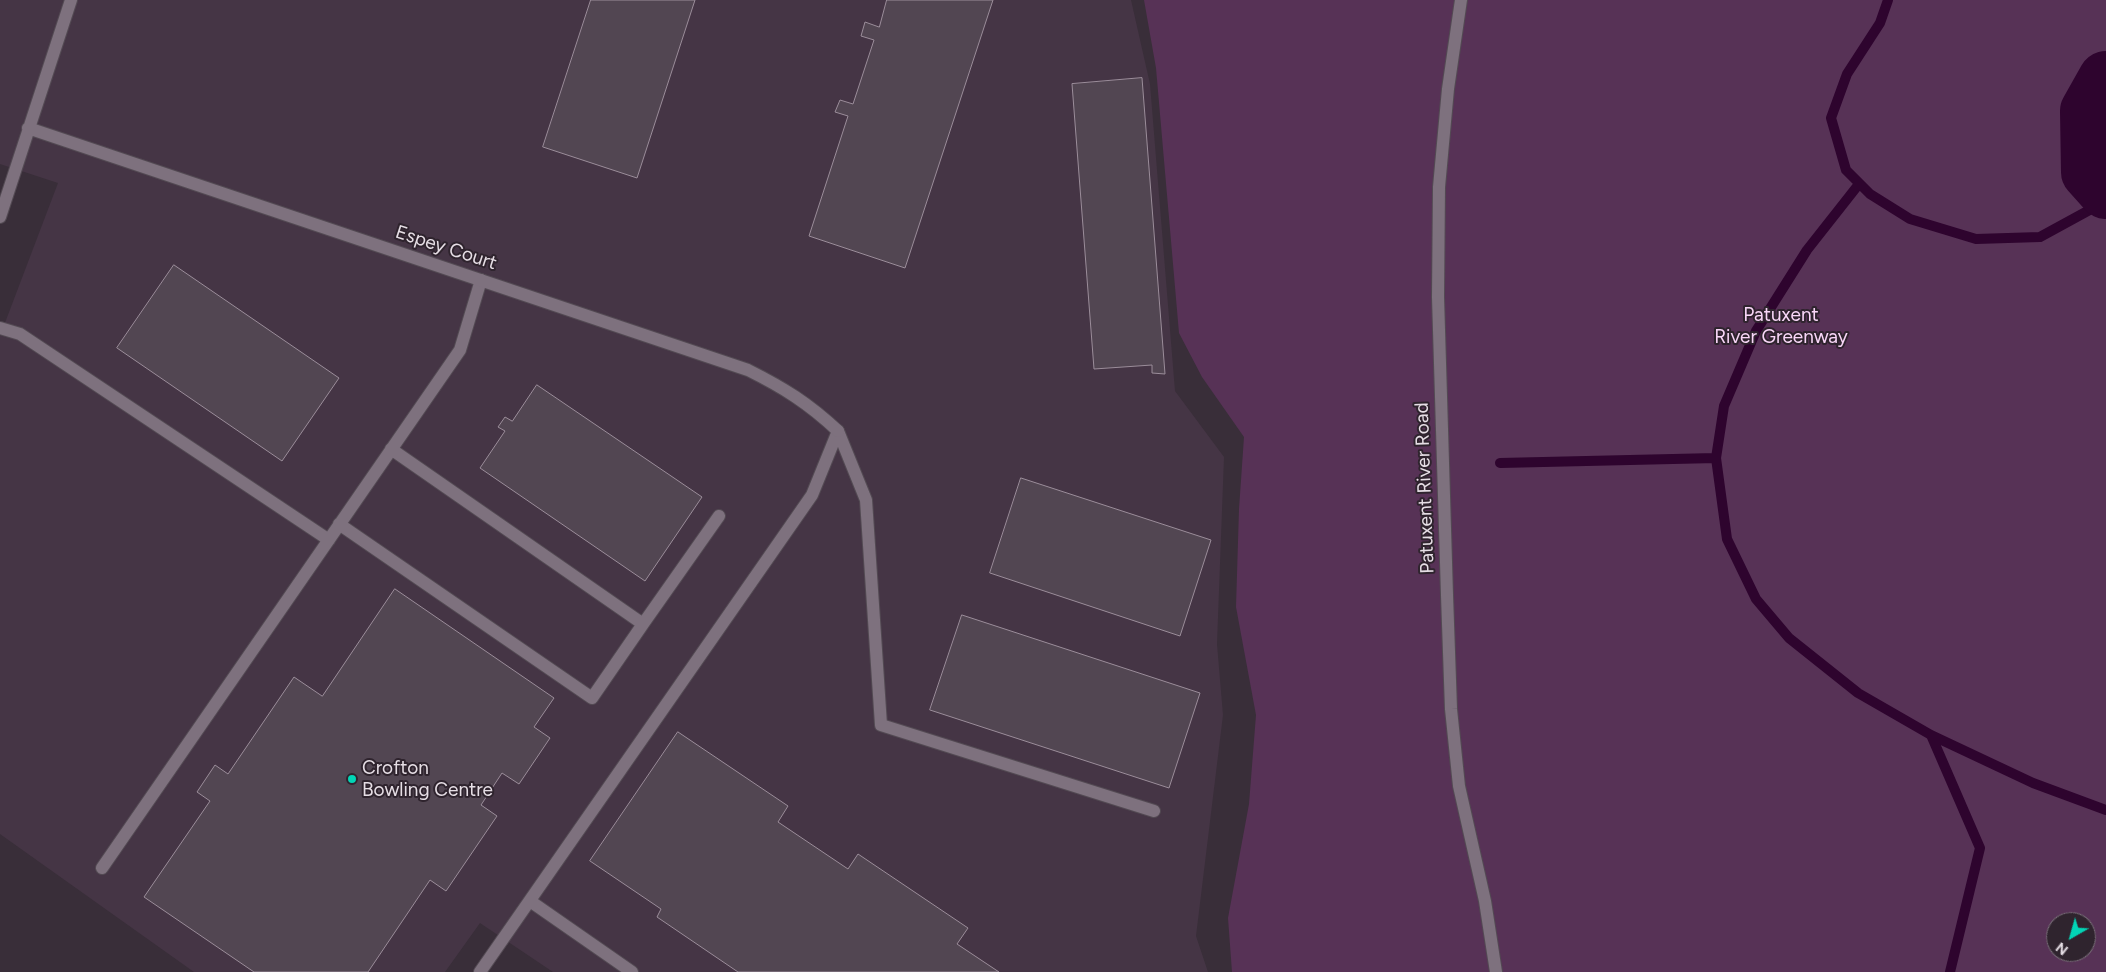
<!DOCTYPE html>
<html>
<head>
<meta charset="utf-8">
<style>
	body { margin:0 }
	#map { position:relative; width:2106px; height:972px; overflow:hidden; background:#392e39; font-family:Figtree,sans-serif }
	canvas { display:block }
	.north { position:absolute; left:2046px; top:912px; width:50px; height:50px; box-sizing:border-box; background:#2f242e; border:1px solid #786e77; border-radius:50%; rotate:218deg; font-size:14px; font-weight:700; line-height:20px; text-align:center; color:#e6dee5 }
	.north::after { content:''; display:block; margin:auto; width:18px; height:22px; background:#02d5b6; clip-path:polygon(50% 0,100% 100%,50% 72%,0 100%) }
</style>
</head>
<body>
<div id="map">
<canvas width="2106" height="972"></canvas>
<div class="north">N</div>
</div>
<script>
const context = document.querySelector('canvas').getContext('2d');
context.lineJoin = 'round';
function fillPath(path, color) { context.fillStyle = color; context.fill(path, 'evenodd'); }
function stroke(path, color, width, dash) { context.strokeStyle = color; context.lineWidth = width; context.lineCap = dash ? 'butt' : 'round'; context.setLineDash(dash || []); context.stroke(path); }
function label(font, color, halo, rows, align = 'center') {
  context.font = font + ' Figtree,sans-serif'; context.lineWidth = 4; context.setLineDash([]); context.textBaseline = 'middle'; context.strokeStyle = halo; context.fillStyle = color; for (const [text, x, y, turn = 0] of rows) {
    context.save(); context.translate(x, y); context.rotate((+turn || 0) * Math.PI / 180); context.textAlign = isNaN(turn) ? turn : align; if (halo) context.strokeText(text, 0, 0); context.fillText(text, 0, 0); context.restore();
  }
}
fillPath(new Path2D(`
	M0,0H1131L1150,84L1175,391L1224,457L1217,644L1223,715L1196,936L1208,972H553L480,923L445,972H194L0,834V336L58,183L0,164Z`), '#453545');
fillPath(new Path2D(`
	M1144,0H2106V972H1232L1228,918L1249,804L1256,715L1236,607L1239,509L1244,437L1202,377L1179,333L1156,68ZM2056,922H2086V952H2056Z`), '#573256');
stroke(new Path2D(`
	M1888,0L1880,23L1847,74L1831,118L1846,170L1870,194L1910,219L1976,239L2040,237L2106,201
	M1859,184L1807,250L1756,331L1724,406L1716,458L1727,539L1756,599L1789,638L1858,693L1931,735L2033,783L2106,810
	M1500,463L1716,458
	M1931,735L1980,848L1950,972`), '#2e042e', 10);
stroke(new Path2D(`
	M2106,79L2088,111L2089,172L2106,191`), '#2e042e', 56);
const building = new Path2D(`
	M591,0H695L637,178L543,147Z
	M887,0H993L905,268L809,236L848,116L835,112L840,100L853,104L874,40L861,36L865,22L879,27Z
	M1142,78L1165,374L1152,373V365L1094,369L1072,84Z
	M174,265L339,378L282,461L117,348Z
	M537,385L702,497L645,581L480,468L505,431L498,427L505,417L512,421Z
	M1021,478L1211,540L1180,636L990,573Z
	M395,589L554,698L534,727L550,738L519,784L502,773L481,805L497,816L446,891L430,880L368,972H254L144,897L210,801L197,792L215,765L228,774L294,677L322,696Z
	M962,615L1200,693L1169,788L930,710Z
	M678,732L788,806L778,822L848,869L858,854L968,928L957,944L999,972H738L657,917L661,909L590,861Z`);
fillPath(building, '#524652');
stroke(building, '#9b8d9a', 1);
const service = new Path2D(`
	M0,328L20,334L329,540
	M838,431L866,500L881,725L1154,811
	M391,449L643,624L719,516
	M339,524L592,698L643,624
	M102,868L460,350L481,280
	M530,901L632,972
	M480,972L812,495L838,431`);
const minor = new Path2D(`
	M1461,0L1448,89L1439,187L1438,297L1447,595L1451,709L1459,786L1485,901L1496,972
	M28,128L748,370C784,388 808,403 838,431
	M0,217L71,0`);
stroke(service, '#534a53', 14);
stroke(minor, '#534a53', 14);
stroke(service, '#7e717e', 12);
stroke(minor, '#7e717e', 12);
for (const [x, y, r, color] of [
	[352,779,5,"#02d5b6"]
]) { const dot = new Path2D(); dot.arc(x, y, r, 0, 2 * Math.PI); context.fillStyle = color; context.fill(dot); stroke(dot, '#2f242e', 2); }
label('19px', '#e6dee5', '#2f242e', [
	["Espey Court",446,248,18],
	["Patuxent River Road",1425,488,-92]
]);
label('19px', '#f9d7f8', '#2f242e', [
	["Patuxent",1781,315],
	["River Greenway",1781,337]
]);
label('19px', '#e6dee5', '#2f242e', [
	["Crofton",362,768],
	["Bowling Centre",362,790]
], 'left');
</script>
</body>
</html>
